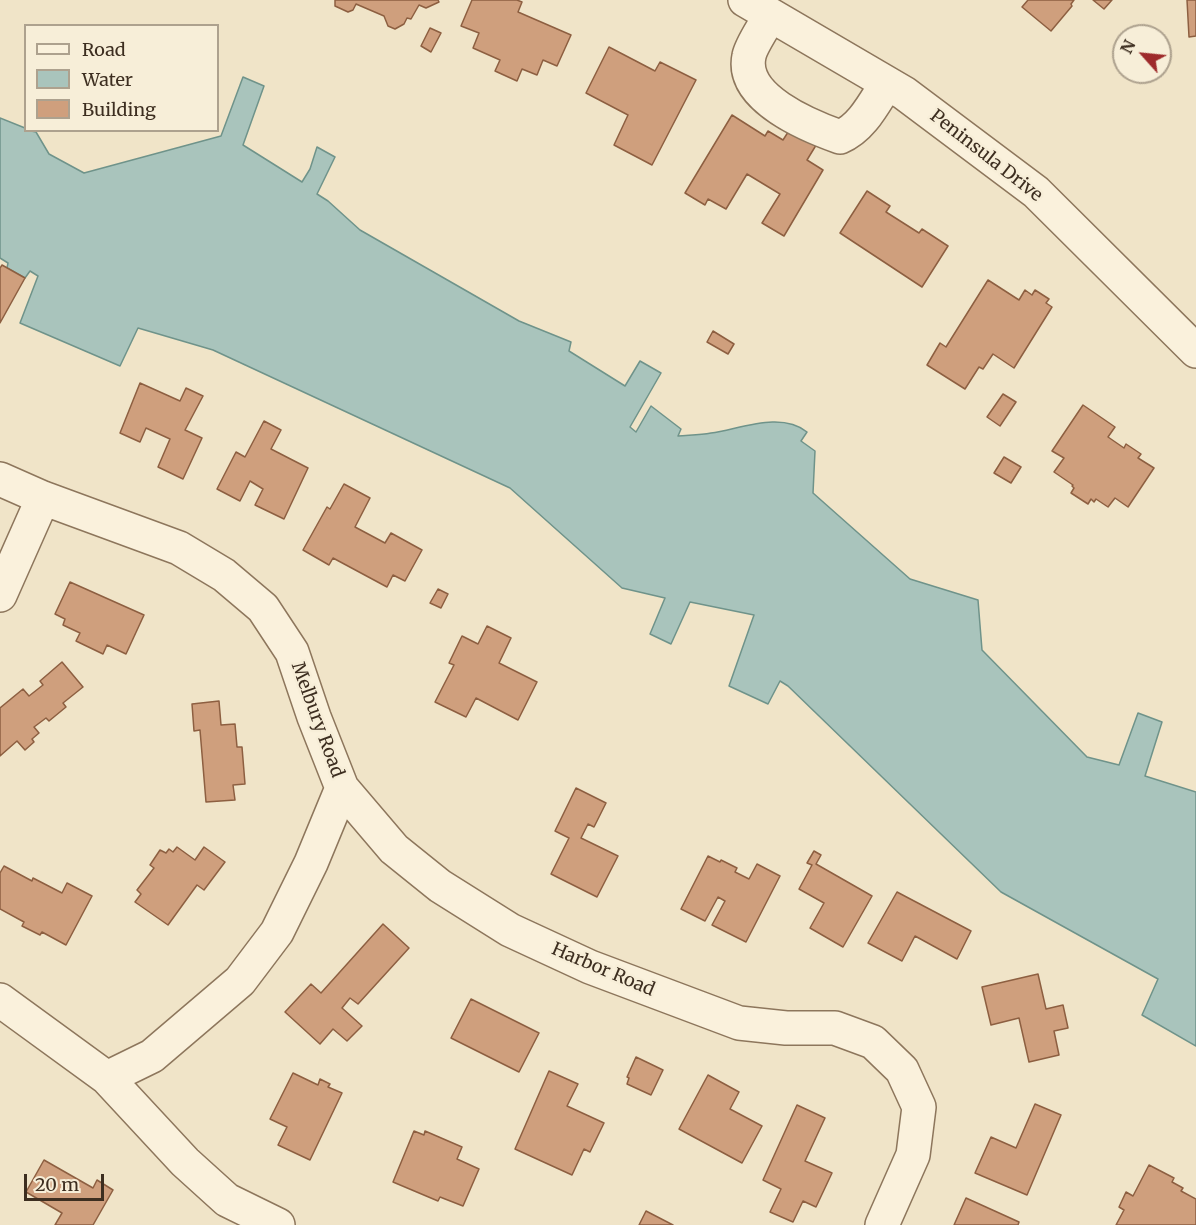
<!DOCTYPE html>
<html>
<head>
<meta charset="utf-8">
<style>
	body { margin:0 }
	#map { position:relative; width:1196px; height:1225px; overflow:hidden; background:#f0e4c8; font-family:Merriweather,serif }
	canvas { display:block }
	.legend { position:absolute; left:24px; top:24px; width:195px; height:108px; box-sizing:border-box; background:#f7eed8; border:2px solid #ada18e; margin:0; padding:8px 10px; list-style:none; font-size:18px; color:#3d2e20 }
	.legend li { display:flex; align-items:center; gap:12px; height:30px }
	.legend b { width:30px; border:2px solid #ada18e }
	.north { position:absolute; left:1112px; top:24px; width:60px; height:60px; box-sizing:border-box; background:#f7eed8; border:2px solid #ada18e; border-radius:50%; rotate:297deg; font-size:16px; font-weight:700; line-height:24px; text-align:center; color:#3d2e20 }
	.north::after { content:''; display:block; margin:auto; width:21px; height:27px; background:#9e2a2b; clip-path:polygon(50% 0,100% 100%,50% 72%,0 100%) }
	.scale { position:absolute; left:24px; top:1174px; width:80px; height:27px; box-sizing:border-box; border:3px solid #3d2e20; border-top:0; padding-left:8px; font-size:18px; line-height:21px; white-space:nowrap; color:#3d2e20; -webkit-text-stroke:4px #f7eed8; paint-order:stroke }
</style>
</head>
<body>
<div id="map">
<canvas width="1196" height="1225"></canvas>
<ul class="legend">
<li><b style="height:8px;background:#faf1dc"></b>Road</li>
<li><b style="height:16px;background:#a9c4bc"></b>Water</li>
<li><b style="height:16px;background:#cf9f7d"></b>Building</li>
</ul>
<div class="north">N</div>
<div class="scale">20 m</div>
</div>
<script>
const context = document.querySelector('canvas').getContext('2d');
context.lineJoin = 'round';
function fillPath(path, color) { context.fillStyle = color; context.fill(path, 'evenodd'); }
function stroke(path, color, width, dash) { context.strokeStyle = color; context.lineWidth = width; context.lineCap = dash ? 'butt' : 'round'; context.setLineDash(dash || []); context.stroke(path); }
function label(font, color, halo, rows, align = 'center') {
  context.font = font + ' Merriweather,serif'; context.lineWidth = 5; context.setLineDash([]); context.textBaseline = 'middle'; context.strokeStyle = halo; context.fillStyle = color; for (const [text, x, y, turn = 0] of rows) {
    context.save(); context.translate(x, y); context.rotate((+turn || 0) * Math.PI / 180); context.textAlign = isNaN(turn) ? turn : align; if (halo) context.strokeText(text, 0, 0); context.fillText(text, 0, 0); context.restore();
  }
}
const water = new Path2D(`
	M243,77L264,86L243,145L302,182L310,169L317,147L335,157L317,194L328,201L360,230L519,321L571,342L569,351L625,386L640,361L661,373L630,427L636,432L651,406L681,429L678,436C689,435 700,435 711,433C740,429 781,411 807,432L801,441L815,451L813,493L910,579L978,600L982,650L1087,757L1119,765L1138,713L1162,722L1145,776L1196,792V1046L1142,1015L1158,979L1001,892L788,686L780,681L768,704L729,686L754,615L690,602L671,644L650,634L665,598L622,588L510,488L213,350L138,328L120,366L20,323L38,276L30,271L25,278L7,268L8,263L0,258V118L25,128L26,130L36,132L49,154L84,173L221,136Z`);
fillPath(water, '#a9c4bc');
stroke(water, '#6f938a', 1.5);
const building = new Path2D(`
	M335,0H438L439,2L426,8L419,5L411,19L407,18L404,24L395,29L388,26L384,16L356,4L353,10L348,12L335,6Z
	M472,0H517L522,2L518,12L571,35L557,66L543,60L537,75L522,69L517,81L495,71L500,60L473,48L479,33L461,26Z
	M1028,0H1074L1071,4L1072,6L1051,31L1022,7Z
	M1093,0H1112L1104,9Z
	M1187,0H1196V36L1189,37Z
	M430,28L441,33L431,52L421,46Z
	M609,47L655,71L660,62L696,80L652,165L614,145L628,115L586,93Z
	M732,115L765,136L768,131L783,140L792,126L818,142L807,160L823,170L784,236L762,223L780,194L747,174L726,209L708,199L705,205L685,193Z
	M867,191L890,206L886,212L919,233L922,229L948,246L922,287L840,233Z
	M2,265L25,278L0,323V268Z
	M988,280L1019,300L1025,290L1032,295L1035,290L1049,299L1046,303L1052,307L1014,368L993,354L983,369L979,367L965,389L927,365L940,343L946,347Z
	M713,331L734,344L728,354L707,342Z
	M140,383L180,401L186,388L203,396L185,430L202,438L183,479L158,467L170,439L146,428L140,442L120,433Z
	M1003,394L1016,402L1000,426L987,417Z
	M1083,405L1115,427L1108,437L1124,448L1126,444L1141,454L1138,458L1154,468L1128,507L1115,498L1108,507L1096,499L1094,502L1091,499L1088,504L1071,493L1074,488L1072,486L1073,485L1054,472L1064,458L1052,451Z
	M264,421L281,430L271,449L308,468L284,519L255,505L263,489L250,481L240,501L217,489L236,452L245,457Z
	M1004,457L1021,467L1011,483L994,473Z
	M344,484L370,498L355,527L385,543L391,533L422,550L405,581L393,575L387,587L333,558L329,565L303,550L327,507L330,509Z
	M70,582L144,615L126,654L107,645L103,654L76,641L80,633L63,625L65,619L55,614Z
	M438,589L448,594L441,608L430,603Z
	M487,626L511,638L499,663L537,682L518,720L476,698L466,717L435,702L454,665L449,663L462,636L478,644Z
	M62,662L83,687L63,703L66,707L49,721L46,718L34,727L39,733L32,739L34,742L25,750L17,741L0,756V708L23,689L29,696L43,685L40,681Z
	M219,701L221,725L235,724L237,747H242L245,784L233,785L235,800L206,802L200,730L194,731L192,704Z
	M576,788L606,803L594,827L588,824L581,838L618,856L597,897L551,874L569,838L555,831Z
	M177,847L195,860L204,847L225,862L204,890L197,885L168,925L135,902L141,894L137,890L154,868L150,865L160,850L166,853L169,849L173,852Z
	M814,851L821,855L816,864L872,896L843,947L810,928L824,903L799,889L812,865L807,863Z
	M708,856L720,862L721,860L737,868L735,872L749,879L757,864L780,876L746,942L712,925L725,901L718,897L705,921L681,909Z
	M4,866L32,881L33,878L62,893L67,883L92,896L66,945L42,932L40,935L22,926L24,922L0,909V873Z
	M897,892L971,931L957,959L915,936L902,961L868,943Z
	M383,924L409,948L358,1004L350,998L342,1008L362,1026L347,1041L333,1029L320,1044L285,1012L311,984L321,993Z
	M1038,974L1046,1009L1063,1005L1068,1028L1054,1031L1059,1055L1029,1062L1019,1018L991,1025L982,987Z
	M471,999L539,1033L519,1072L451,1038Z
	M636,1057L663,1070L651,1095L627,1084L629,1078L627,1077Z
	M549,1071L578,1084L567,1106L604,1123L590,1152L584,1149L572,1175L515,1149Z
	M293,1073L318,1085L320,1079L330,1084L328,1087L342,1093L310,1160L278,1145L287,1127L270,1119Z
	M708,1075L739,1092L730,1109L762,1126L742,1163L679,1129Z
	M1035,1104L1061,1115L1027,1195L975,1173L991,1137L1016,1148Z
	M797,1105L825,1118L805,1161L832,1173L816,1207L803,1201L793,1222L770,1212L781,1189L763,1180Z
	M414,1131L424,1135L425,1131L462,1147L457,1159L479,1169L463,1206L440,1197L438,1201L393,1182Z
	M44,1160L93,1188L97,1180L113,1190L93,1225H55L62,1213L26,1192Z
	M1149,1165L1174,1178L1172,1182L1183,1188L1181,1191L1196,1199V1225H1116L1124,1210L1119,1207L1126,1192L1133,1196Z
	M966,1198L1019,1222L1018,1225H954Z
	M646,1211L673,1225H639Z`);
fillPath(building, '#cf9f7d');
stroke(building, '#8d5f41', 1.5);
const minor = new Path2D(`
	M745,0L904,93L1036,192L1196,351
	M770,15C765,26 751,45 749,56C740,98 809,126 840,137C862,128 874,103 887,83
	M0,479L43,498L179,548L224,575L263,608L292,652L314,717L342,788L311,863L277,932L240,981L152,1056L107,1078
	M0,595L43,498
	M342,788L394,849L440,886L510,930L590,967L739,1023L786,1028H835L873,1042L902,1070L919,1107L913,1155L882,1225
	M0,1000L107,1078L185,1162L227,1200L278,1225`);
stroke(minor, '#8d765c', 36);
stroke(minor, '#faf1dc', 33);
label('18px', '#3d2e20', '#f7eed8', [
	["Peninsula Drive",986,156,38],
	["Melbury Road",317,720,70],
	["Harbor Road",603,970,23]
]);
</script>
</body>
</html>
